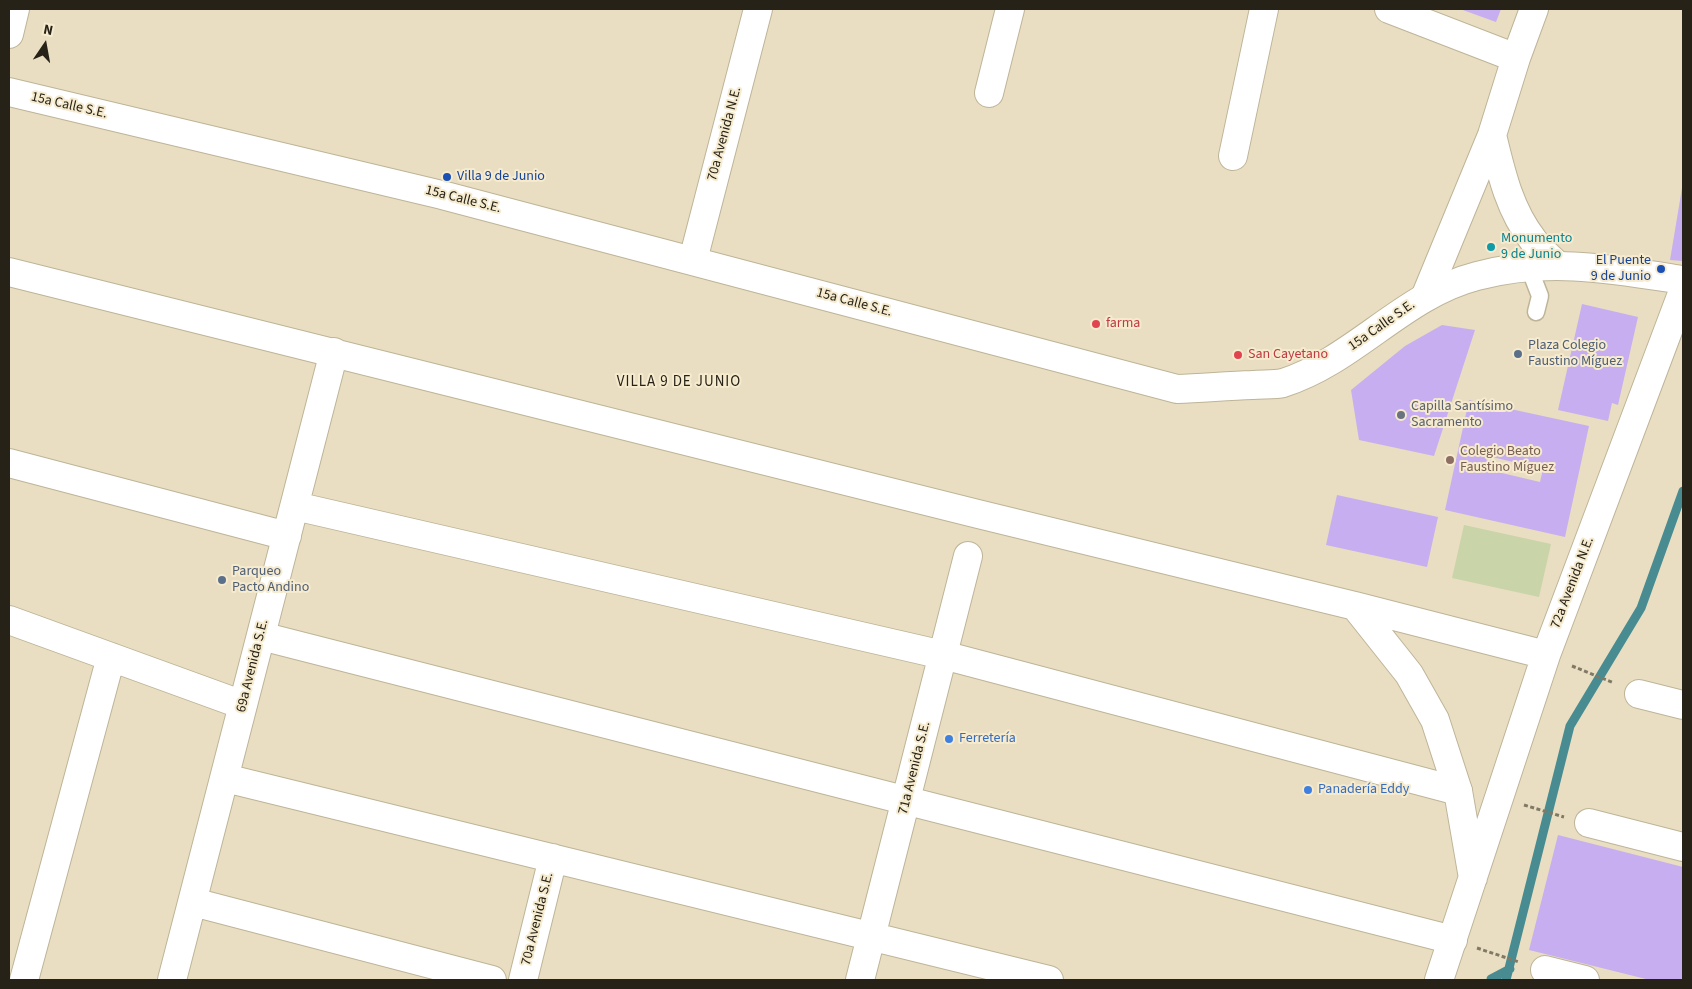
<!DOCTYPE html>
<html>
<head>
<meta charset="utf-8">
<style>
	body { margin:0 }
	#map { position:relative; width:1692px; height:989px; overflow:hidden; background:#e9dec1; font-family:"Source Sans 3",sans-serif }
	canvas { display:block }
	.frame { position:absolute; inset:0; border:10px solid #262217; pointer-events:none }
	.north { position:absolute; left:20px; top:20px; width:50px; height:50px; -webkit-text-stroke:4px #f6ebce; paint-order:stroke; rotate:12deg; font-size:14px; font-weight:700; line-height:20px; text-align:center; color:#262217 }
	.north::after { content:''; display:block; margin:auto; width:18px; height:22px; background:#262217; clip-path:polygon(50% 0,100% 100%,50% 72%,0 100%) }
</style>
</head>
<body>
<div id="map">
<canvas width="1692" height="989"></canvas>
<div class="frame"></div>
<div class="north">N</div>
</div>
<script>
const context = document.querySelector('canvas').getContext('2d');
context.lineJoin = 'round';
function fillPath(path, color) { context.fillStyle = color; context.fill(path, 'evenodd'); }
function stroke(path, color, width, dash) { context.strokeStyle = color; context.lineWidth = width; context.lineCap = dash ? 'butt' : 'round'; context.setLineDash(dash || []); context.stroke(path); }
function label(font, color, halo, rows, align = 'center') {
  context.font = font + ' "Source Sans 3",sans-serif'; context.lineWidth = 4; context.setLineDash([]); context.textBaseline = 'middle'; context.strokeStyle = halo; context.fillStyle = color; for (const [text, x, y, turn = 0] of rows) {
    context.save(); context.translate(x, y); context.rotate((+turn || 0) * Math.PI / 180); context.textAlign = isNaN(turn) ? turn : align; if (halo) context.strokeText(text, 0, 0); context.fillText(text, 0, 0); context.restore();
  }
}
fillPath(new Path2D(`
	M1464,525L1551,544L1539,597L1452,578Z`), '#c9d4a9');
stroke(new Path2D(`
	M1491,979L1510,969
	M1506,980L1570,726L1641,608L1683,491`), '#488c92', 9);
fillPath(new Path2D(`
	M1460,9H1501L1496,22Z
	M1682,188H1683V261L1670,260Z
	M1582,304L1638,317L1618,405L1612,403L1608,421L1558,410Z
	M1442,325L1475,330L1434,456L1359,440L1351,390L1405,346Z
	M1469,400L1589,426L1565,537L1445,510ZM1492,457L1543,469L1540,482L1489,470Z
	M1337,495L1438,517L1427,567L1326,545Z
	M1558,835L1683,867V980H1650L1529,950Z`), '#c7aef0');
const lane = new Path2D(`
	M1528,265L1540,296L1536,312`);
const street = new Path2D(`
	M1389,9L1516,58L1492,135L1426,295
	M9,34L15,9
	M1516,58L1534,9
	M989,93L1010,9
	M1492,135C1501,172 1509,209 1533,240C1539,249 1549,257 1557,265
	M1233,156L1264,9
	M693,260L758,9
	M9,463L287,536
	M295,506L943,655L1458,791
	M9,620L243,705
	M261,636L1453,940
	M1639,694L1683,705
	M225,778L1049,980
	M1589,823L1683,847
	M193,902L492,980
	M1545,970L1585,980
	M24,980L111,657
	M172,980L334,352
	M523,980L553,858
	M860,980L968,556`);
const secondary = new Path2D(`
	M9,92L442,195L1177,389C1202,388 1227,386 1252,385C1262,384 1274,385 1283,383C1355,360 1403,295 1477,276C1548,257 1612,269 1683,280
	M9,272L978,514L1355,606L1409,674L1435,720L1458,791L1473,878
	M1355,606L1546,655
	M1439,980L1546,655L1683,291`);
stroke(lane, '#beb498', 19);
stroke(street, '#beb498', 30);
stroke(secondary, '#beb498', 30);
stroke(new Path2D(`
	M1572,666L1614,683
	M1524,805L1564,817
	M1477,948L1519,962`), '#807965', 3, [4, 2.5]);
stroke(lane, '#fff', 16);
stroke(street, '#fff', 28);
stroke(secondary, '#fff', 28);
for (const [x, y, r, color] of [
	[447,177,5,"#1a4fb4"],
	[1491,247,5,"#0f9aa8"],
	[1661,269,5,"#1a4fb4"],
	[1096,324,5,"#e0444e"],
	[1518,354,5,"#5c6f8a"],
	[1238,355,5,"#e0444e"],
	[1401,415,5,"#6b7280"],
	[1450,460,5,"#8d6e63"],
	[222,580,5,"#5c6f8a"],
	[949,739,5,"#3f7fe0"],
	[1308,790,5,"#3f7fe0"]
]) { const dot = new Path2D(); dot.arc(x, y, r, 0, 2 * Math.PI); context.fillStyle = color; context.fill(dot); stroke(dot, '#f6ebce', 2); }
label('14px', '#262217', '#f6ebce', [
	["15a Calle S.E.",69,106,13],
	["70a Avenida N.E.",725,134,-75],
	["15a Calle S.E.",463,200,14],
	["15a Calle S.E.",854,303,15],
	["15a Calle S.E.",1382,326,-35],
	["72a Avenida N.E.",1573,583,-69],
	["69a Avenida S.E.",253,666,-76],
	["71a Avenida S.E.",915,768,-76],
	["70a Avenida S.E.",538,919,-76]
]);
label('14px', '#164399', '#f6ebce', [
	["Villa 9 de Junio",457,177],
	["El Puente",1651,261,"right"],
	["9 de Junio",1651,277,"right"]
], 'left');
label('14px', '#0d838f', '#f6ebce', [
	["Monumento",1501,239],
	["9 de Junio",1501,255]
], 'left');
label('14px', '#be3a42', '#f6ebce', [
	["farma",1106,324],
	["San Cayetano",1248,355]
], 'left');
label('14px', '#4e5e75', '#f6ebce', [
	["Plaza Colegio",1528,346],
	["Faustino Míguez",1528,362],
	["Parqueo",232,572],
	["Pacto Andino",232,588]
], 'left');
label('14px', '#5b616d', '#f6ebce', [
	["Capilla Santísimo",1411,407],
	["Sacramento",1411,423]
], 'left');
label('14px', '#785e54', '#f6ebce', [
	["Colegio Beato",1460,452],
	["Faustino Míguez",1460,468]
], 'left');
label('14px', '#366cbe', '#f6ebce', [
	["Ferretería",959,739],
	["Panadería Eddy",1318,790]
], 'left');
context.letterSpacing = '1px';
label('15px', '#262217', '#f6ebce', [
	["VILLA 9 DE JUNIO",679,383]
]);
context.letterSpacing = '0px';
</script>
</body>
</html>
